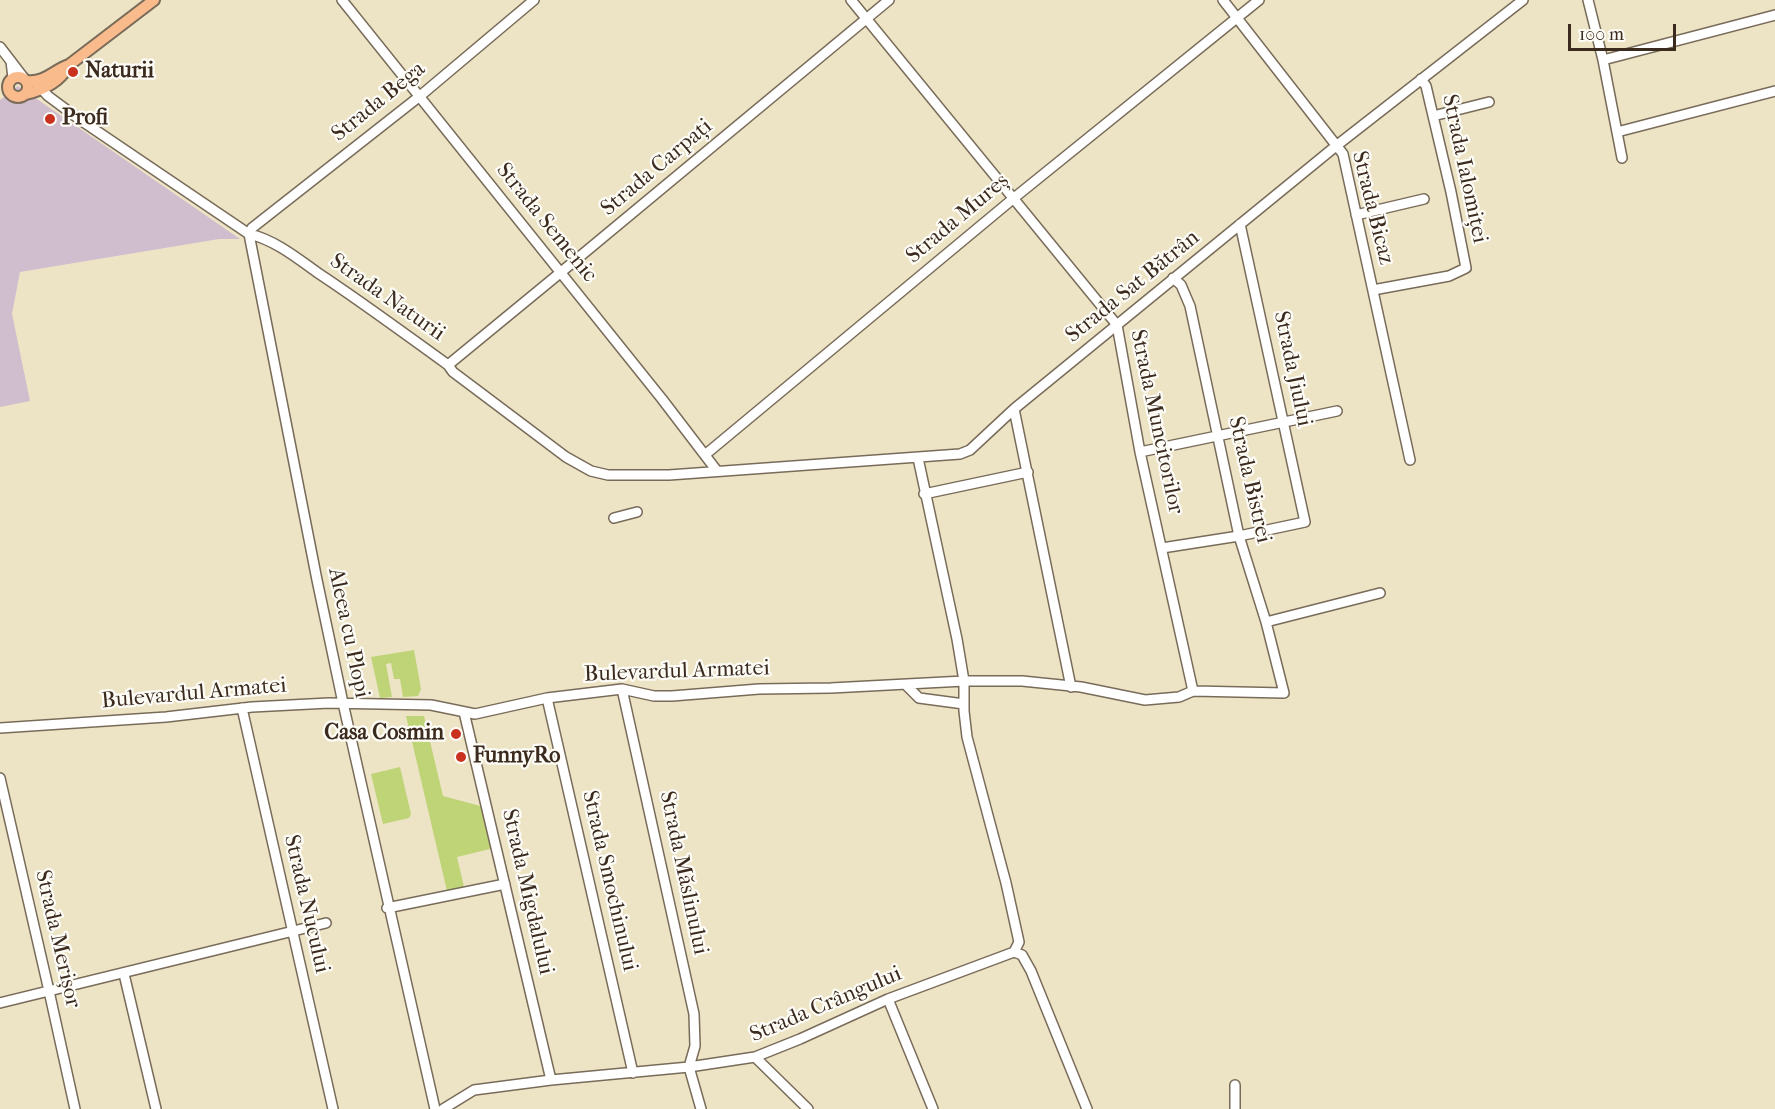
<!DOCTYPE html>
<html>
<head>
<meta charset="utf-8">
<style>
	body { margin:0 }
	#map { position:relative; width:1775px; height:1109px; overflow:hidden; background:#ede4c6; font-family:"IM FELL French Canon",serif }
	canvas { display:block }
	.scale { position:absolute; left:1568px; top:24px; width:108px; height:27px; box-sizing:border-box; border:3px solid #3b2a1e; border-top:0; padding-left:8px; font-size:18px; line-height:21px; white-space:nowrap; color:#3b2a1e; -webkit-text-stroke:4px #fdfcf7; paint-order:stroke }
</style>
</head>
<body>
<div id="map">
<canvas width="1775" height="1109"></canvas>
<div class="scale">100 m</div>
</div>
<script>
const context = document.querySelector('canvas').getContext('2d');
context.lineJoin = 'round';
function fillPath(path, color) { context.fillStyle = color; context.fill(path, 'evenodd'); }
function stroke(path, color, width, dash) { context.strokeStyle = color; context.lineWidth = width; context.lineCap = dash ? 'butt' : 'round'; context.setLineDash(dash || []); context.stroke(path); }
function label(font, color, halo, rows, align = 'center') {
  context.font = font + ' "IM FELL French Canon",serif'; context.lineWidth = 4.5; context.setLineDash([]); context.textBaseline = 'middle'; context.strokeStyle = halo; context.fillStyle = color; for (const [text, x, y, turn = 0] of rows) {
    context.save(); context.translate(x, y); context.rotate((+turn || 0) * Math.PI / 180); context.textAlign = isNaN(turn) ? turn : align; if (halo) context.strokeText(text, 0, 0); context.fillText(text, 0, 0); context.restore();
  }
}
fillPath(new Path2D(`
	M18,86L240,239H219L20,272L12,314L30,401L0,407V100Z`), '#d0bdcd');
fillPath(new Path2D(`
	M414,650L421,689L418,696L403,697L400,679H394L391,663L386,664L392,697L380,698L371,657Z
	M406,716H424L443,796L484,807L494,848L457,857L464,887L447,891Z
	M400,767L411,814L409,818L383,824L371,774Z`), '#bfd377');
const minor = new Path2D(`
	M342,0L662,399L717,471
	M851,0L1117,325L1140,452L1193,691
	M1223,0L1343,154L1410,460
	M1588,0L1603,60L1775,15
	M0,47L23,77
	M1603,60L1622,158
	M11,61L13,78
	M38,85L48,96L79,119L249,234C275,240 297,258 318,273C362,302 405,334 448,365L453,372L477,390L566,457L591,471L608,475H669L960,454L970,450L1014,409L1336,146L1523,0
	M1433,116L1489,102
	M1617,132L1775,91
	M1356,215L1424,199
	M249,234L317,580L343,703L435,1109
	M249,234L252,228L420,96L534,0
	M1373,290L1449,276L1466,268L1451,192L1426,86L1421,79
	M448,365L560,273L889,0
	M1014,409L1071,687
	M1140,452L1337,411
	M706,454L1014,198L1259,0
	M918,458L957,639L964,681V711L967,737L1006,883L1019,942L1014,952
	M924,494L1028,472
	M614,518L637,512
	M1162,548L1239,536L1305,522L1240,224
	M1266,622L1380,593
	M906,685L919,698L964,704
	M622,689L694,1014L695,1046L689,1067
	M547,698L633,1073
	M242,708L333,1109
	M464,712L551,1080
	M0,728L166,717L252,707L329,703L431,705L475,714L547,698L622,689L654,696H672L759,689L831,688L964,681H1022L1081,687L1145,700L1179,697L1193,691L1284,693L1266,622L1239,536L1190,306L1181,285L1173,278
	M0,778L49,991L75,1109
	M387,908L505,884
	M124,974L156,1109
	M888,999L933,1109
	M0,1003L326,923
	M755,1057L808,1109
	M689,1067L701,1109
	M1235,1085V1109
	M443,1109L474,1090L551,1080L689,1067L755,1057L800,1039L888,999L1014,952L1022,955L1031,971L1087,1109`);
const major = new Path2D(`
	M8 87a10 10 0 1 1 20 0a10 10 0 1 1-20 0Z
	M27,81C45,83 54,70 69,65L154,0
	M26,94C42,90 59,82 67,68`);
stroke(minor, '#796b59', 12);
stroke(major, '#796b59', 14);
stroke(minor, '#fff', 9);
stroke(major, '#fabb8c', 10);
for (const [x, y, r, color] of [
	[73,72,6,"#c8321e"],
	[50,119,6,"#c8321e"],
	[456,734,6,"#c8321e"],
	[461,757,6,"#c8321e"]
]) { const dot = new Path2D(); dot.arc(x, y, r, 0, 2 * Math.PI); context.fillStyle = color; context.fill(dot); stroke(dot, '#fdfcf7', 2); }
label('bold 22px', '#3b2a1e', '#fdfcf7', [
	["Naturii",85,72],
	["Profi",62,119],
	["Casa Cosmin",444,734,"right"],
	["FunnyRo",473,757]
], 'left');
label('22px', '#3b2a1e', '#fdfcf7', [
	["Strada Bega",379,102,-39],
	["Strada Carpați",657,168,-40],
	["Strada Ialomiței",1464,169,78],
	["Strada Bicaz",1372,208,76],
	["Strada Mureș",958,219,-40],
	["Strada Semenic",546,223,51],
	["Strada Sat Bătrân",1133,287,-39],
	["Strada Naturii",387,298,35],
	["Strada Jiului",1292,369,78],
	["Strada Muncitorilor",1156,422,78],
	["Strada Bistrei",1249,480,77],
	["Aleea cu Plopi",348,633,78],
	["Bulevardul Armatei",677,672,-2],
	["Bulevardul Armatei",194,694,-5],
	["Strada Măslinului",683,873,78],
	["Strada Smochinului",609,881,77],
	["Strada Migdalului",527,892,77],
	["Strada Nucului",306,904,77],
	["Strada Merișor",57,939,77],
	["Strada Crângului",826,1005,-23]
]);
</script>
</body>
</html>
